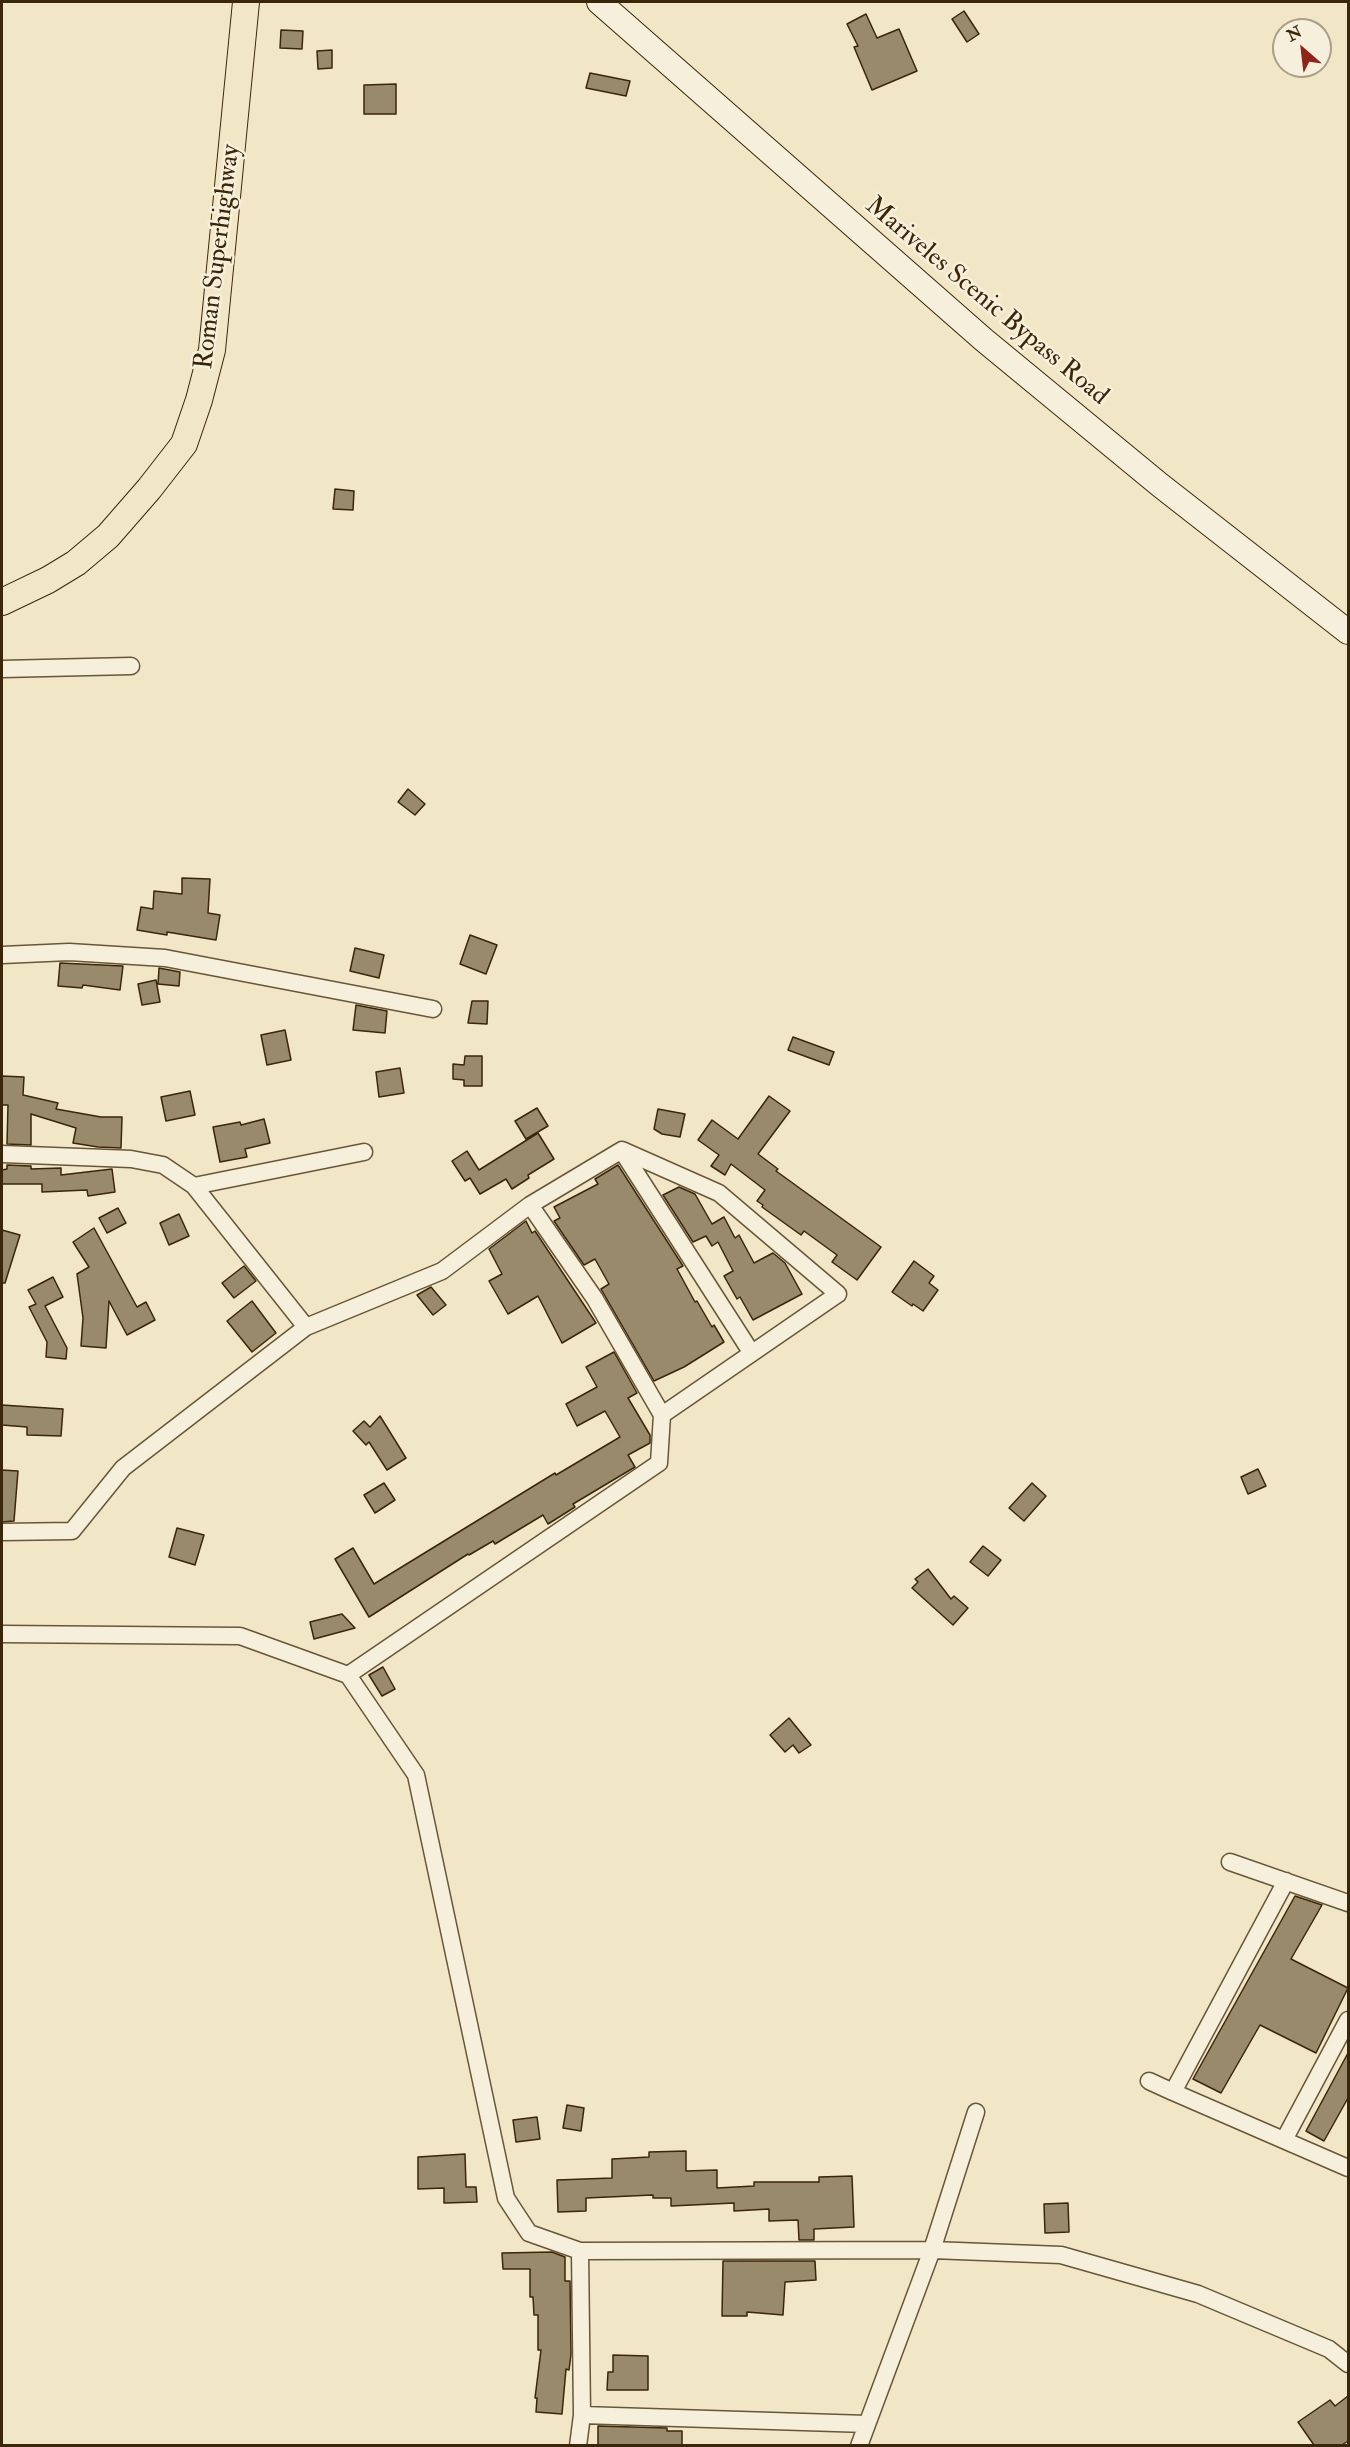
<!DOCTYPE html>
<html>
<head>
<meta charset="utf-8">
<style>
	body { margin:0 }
	#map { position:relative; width:1350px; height:2447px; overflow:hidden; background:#f1e7c7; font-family:"IM FELL Double Pica",serif }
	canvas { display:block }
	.frame { position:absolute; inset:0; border:3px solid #3a2608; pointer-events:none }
	.north { position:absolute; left:1272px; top:18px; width:60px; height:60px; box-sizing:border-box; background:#f6efdb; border:2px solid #ab9f87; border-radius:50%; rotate:332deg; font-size:16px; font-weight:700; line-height:24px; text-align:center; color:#3a2608 }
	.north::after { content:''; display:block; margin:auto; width:21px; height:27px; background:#8f2418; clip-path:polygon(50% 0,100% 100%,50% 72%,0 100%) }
</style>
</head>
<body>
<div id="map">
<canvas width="1350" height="2447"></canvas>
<div class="frame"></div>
<div class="north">N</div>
</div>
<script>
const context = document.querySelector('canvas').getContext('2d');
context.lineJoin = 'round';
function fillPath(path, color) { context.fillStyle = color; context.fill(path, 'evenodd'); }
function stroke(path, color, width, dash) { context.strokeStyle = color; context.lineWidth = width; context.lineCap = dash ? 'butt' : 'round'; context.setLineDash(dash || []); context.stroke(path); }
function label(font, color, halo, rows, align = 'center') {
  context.font = font + ' "IM FELL Double Pica",serif'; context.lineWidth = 5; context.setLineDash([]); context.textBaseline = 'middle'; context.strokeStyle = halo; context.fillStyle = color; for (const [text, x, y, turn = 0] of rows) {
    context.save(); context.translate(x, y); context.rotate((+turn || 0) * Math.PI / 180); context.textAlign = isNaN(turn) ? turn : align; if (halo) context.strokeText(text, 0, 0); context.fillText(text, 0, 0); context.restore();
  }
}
const building = new Path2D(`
	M964,11L979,34L967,42L952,19Z
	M866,14L877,38L899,29L917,71L872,90L854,47L858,46L847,24Z
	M281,30L303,31L302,49L280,48Z
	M332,50V68L318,69L317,51Z
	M590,73L630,81L626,96L586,88Z
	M396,84V114H364V85Z
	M335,489L354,491L353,510L333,509Z
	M408,789L425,804L415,815L398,802Z
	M182,878L210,879L208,913L220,915L216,940L167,932V935L137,930L141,907L153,909L154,891L182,894Z
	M470,935L497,945L486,974L460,964Z
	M355,948L384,955L379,978L350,971Z
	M60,963L123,966L120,990L83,985L82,988L58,986Z
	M159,968L180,972L179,986L158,984Z
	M156,980L160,1002L142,1005L138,984Z
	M472,1001H488L487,1024L468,1023Z
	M356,1005L387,1011L385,1033L353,1030Z
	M285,1030L291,1060L267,1065L261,1035Z
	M793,1037L834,1052L829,1065L788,1050Z
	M465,1056H482V1086H464V1080L453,1079V1064L464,1065Z
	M400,1068L404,1093L379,1097L376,1072Z
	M2,1076L24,1077L23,1095L58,1103L56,1109L101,1117H122L121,1148L98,1147L73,1143L76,1128L31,1114V1145L7,1144L8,1105H2Z
	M190,1091L195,1115L166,1121L161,1097Z
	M769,1096L790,1111L758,1154L778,1169L776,1171L881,1247L857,1280L832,1262L837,1255L804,1231L801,1235L762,1207L763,1205L757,1201L765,1190L731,1164L725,1175L711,1166L719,1155L698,1140L712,1120L738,1139Z
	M537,1108L548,1126L526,1139L515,1121Z
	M658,1109L685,1114L680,1137L662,1134L654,1129Z
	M264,1119L270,1143L245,1149L247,1157L220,1162L213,1127L240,1122L241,1125Z
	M538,1133L554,1159L528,1175L529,1178L512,1189L506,1179L480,1194L470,1178L465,1181L452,1161L467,1151L479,1170Z
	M7,1165L31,1166V1169L61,1168V1175L112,1169L115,1192L88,1196L87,1190L42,1192V1184H2V1170L7,1169Z
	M618,1165L683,1266L677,1269L695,1302L697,1301L712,1327L714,1325L724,1342L684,1367L654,1381L601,1289L609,1284L595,1259L584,1265L554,1221L560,1218L554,1207L598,1184L595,1179Z
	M679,1187L695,1194L712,1224L724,1217L735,1238L739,1235L754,1263L773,1253L785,1263L802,1294L753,1320L740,1297L737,1299L724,1276L733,1271L718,1242L712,1246L706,1236L693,1242L663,1195Z
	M118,1208L126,1223L107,1233L99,1218Z
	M179,1214L189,1236L169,1245L160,1223Z
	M526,1221L532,1233L535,1231L596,1323L562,1343L538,1296L508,1314L489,1281L502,1274L489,1249Z
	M94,1228L137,1307L146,1302L155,1320L127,1335L109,1301L106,1348L81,1346L83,1318L77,1274L89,1267L73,1242Z
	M2,1230L20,1235L5,1283H2Z
	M914,1261L934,1276L929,1283L938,1290L923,1311L913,1304L912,1306L892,1292Z
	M244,1266L256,1281L234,1298L222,1283Z
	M53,1277L63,1297L45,1306L67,1348L66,1359L46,1357L47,1342L29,1307L36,1304L28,1290Z
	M431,1287L446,1305L433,1315L417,1295Z
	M252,1301L276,1333L252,1352L227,1321Z
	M614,1352L637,1393L628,1398L650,1435V1443L628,1455L635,1467L573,1504L575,1507L548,1524L543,1515L495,1544L493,1541L469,1555L468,1554L369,1617L335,1559L353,1548L374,1584L555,1473L556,1475L620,1437L605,1411L577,1426L566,1404L597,1387L586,1367Z
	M2,1405L63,1409L61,1436L27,1435V1427L2,1425Z
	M380,1416L406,1458L387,1470L369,1442L366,1445L353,1431L364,1421L370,1427Z
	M1258,1469L1266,1486L1248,1494L1241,1477Z
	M2,1470L18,1471L14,1521L2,1522Z
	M384,1483L395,1500L375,1513L364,1495Z
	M1032,1483L1046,1496L1024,1521L1009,1508Z
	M177,1528L204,1535L195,1565L169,1557Z
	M983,1546L1001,1560L988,1576L970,1562Z
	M928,1569L951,1599L954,1596L968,1608L953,1625L912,1588L918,1582L915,1579Z
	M342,1614L355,1628L314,1639L310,1622Z
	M383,1667L395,1689L382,1696L369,1675Z
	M789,1718L811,1745L799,1753L793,1745L785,1752L770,1735Z
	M1295,1896L1322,1905L1291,1959L1348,1988L1316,2053L1260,2025L1221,2093L1193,2079Z
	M1348,2053V2098L1324,2141L1306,2131Z
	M567,2105L584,2108L581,2131L563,2128Z
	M537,2117L540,2139L516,2142L513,2120Z
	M686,2151V2171L717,2170V2188L754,2186V2182H819V2177L852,2176L854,2227L814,2229V2240H799L798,2220L769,2221V2209L734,2211V2203L671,2206V2198H653V2195L586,2198V2211L558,2212L557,2180L612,2178V2159L649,2157V2152Z
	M465,2154L466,2187H476L477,2202L444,2203V2188L418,2189V2157Z
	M1068,2203L1069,2232L1045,2233L1044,2204Z
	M552,2252L565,2257V2281H570L571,2354L569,2370L566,2369L562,2414L536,2412L537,2398H535L541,2350H538V2315H534L533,2297H530V2269H503L502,2253Z
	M723,2261H815L816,2280L785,2282L783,2315L747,2312V2316H722Z
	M613,2355L648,2356V2390H607L608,2372H613Z
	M1348,2396V2441L1342,2445H1314L1298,2422L1330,2400L1335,2406Z
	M598,2426L667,2428V2431H682V2445H598Z`);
fillPath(building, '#998a6b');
stroke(building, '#3a2608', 1.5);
const street = new Path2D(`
	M2,669L131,666
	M2,955L69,952L165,958L433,1009
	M622,1151L751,1352
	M2,1154L131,1159L163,1165L194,1186L364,1152
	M194,1186L306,1327
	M2,1532L72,1531L123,1468L306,1327L442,1271L530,1205L622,1150L719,1193L838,1294L662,1415
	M2,1634L240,1636L348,1675L416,1775L506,2198L529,2233L580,2251L932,2250L1061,2255L1198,2294L1329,2349L1348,2364
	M348,1675L659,1463L662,1415L595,1299L530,1205
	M1230,1862L1348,1903
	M1149,2081L1173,2092L1286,1881
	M1173,2092L1348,2168
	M1284,2140L1348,2020
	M582,2415L867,2424
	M578,2446L582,2415L580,2251
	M859,2446L932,2250L976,2112`);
const secondary = new Path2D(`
	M599,2L984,340L1160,485L1348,632`);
const primary = new Path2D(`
	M2,602L48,580L76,563L108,536L149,489L184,444L199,400L212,350L246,2`);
stroke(street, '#685638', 19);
stroke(secondary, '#3a2608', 26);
stroke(primary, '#3a2608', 28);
stroke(street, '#f6efdb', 16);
stroke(secondary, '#f6efdb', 24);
stroke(primary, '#f1e7c7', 26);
label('26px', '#3a2608', '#f6efdb', [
	["Roman Superhighway",219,257,-83],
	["Mariveles Scenic Bypass Road",986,302,40]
]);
</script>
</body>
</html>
